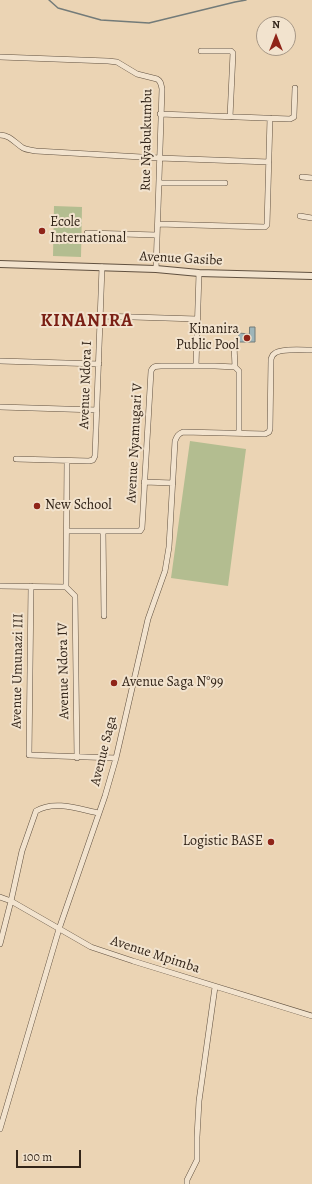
<!DOCTYPE html>
<html>
<head>
<meta charset="utf-8">
<style>
	body { margin:0 }
	#map { position:relative; width:312px; height:1184px; overflow:hidden; background:#ebd4b4; font-family:Alegreya,serif }
	canvas { display:block }
	.north { position:absolute; left:256px; top:16px; width:40px; height:40px; box-sizing:border-box; background:#f2e3ce; border:1px solid #a69786; border-radius:50%; rotate:0deg; font-size:11px; font-weight:700; line-height:16px; text-align:center; color:#332519 }
	.north::after { content:''; display:block; margin:auto; width:14px; height:18px; background:#8f2418; clip-path:polygon(50% 0,100% 100%,50% 72%,0 100%) }
	.scale { position:absolute; left:16px; top:1150px; width:65px; height:18px; box-sizing:border-box; border:2px solid #332519; border-top:0; padding-left:5px; font-size:12px; line-height:14px; white-space:nowrap; color:#332519; -webkit-text-stroke:3px #f2e3ce; paint-order:stroke }
</style>
</head>
<body>
<div id="map">
<canvas width="312" height="1184"></canvas>
<div class="north">N</div>
<div class="scale">100 m</div>
</div>
<script>
const context = document.querySelector('canvas').getContext('2d');
context.lineJoin = 'round';
function fillPath(path, color) { context.fillStyle = color; context.fill(path, 'evenodd'); }
function stroke(path, color, width, dash) { context.strokeStyle = color; context.lineWidth = width; context.lineCap = dash ? 'butt' : 'round'; context.setLineDash(dash || []); context.stroke(path); }
function label(font, color, halo, rows, align = 'center') {
  context.font = font + ' Alegreya,serif'; context.lineWidth = 4; context.setLineDash([]); context.textBaseline = 'middle'; context.strokeStyle = halo; context.fillStyle = color; for (const [text, x, y, turn = 0] of rows) {
    context.save(); context.translate(x, y); context.rotate((+turn || 0) * Math.PI / 180); context.textAlign = isNaN(turn) ? turn : align; if (halo) context.strokeText(text, 0, 0); context.fillText(text, 0, 0); context.restore();
  }
}
fillPath(new Path2D(`
	M54,206L82,207L81,257L53,256Z
	M190,441L246,449L228,586L171,578Z`), '#b3bd90');
const water = new Path2D(`
	M250,327H255V342H238L239,333L249,334Z`);
fillPath(water, '#9eb5b9');
stroke(water, '#737b79', 1);
stroke(new Path2D(`
	M49,0L58,8L101,20L149,23L235,2L246,0`), '#737b79', 1.5);
const minor = new Path2D(`
	M201,51H231L233,53L230,117
	M0,57L108,61L117,62L137,74L157,79C161,81 161,84 162,89L156,269
	M160,114L290,119L294,117V115L295,88
	M0,135C10,135 15,143 23,148C27,150 32,150 36,151L159,158L269,162
	M302,177L312,178
	M159,183H225
	M300,216L312,218
	M158,224L265,227L267,225L270,118
	M87,233L157,235
	M101,316L197,319
	M234,345L235,367L239,371V433
	M0,361L99,364
	M196,366L199,273
	M0,407L97,410
	M16,459L89,461L93,460L95,456L102,267
	M144,482L173,483
	M68,531H140L142,528L151,371C153,366 156,366 161,366H215L235,367
	M103,531L104,616
	M0,586L66,587
	M31,586L29,755L116,758
	M66,587L75,596L77,758
	M66,587L67,461
	M0,897L11,901L91,947L133,961L312,1016
	M0,944L11,901L22,851L36,811C54,800 79,809 98,813
	M0,1129L59,929L105,796L116,758L148,619L165,571L169,547L175,441C177,436 178,434 183,432L265,434L269,432L270,429L271,359C272,357 272,355 274,354C279,348 304,350 312,350
	M187,1184V1180L197,1160V1137L199,1101L215,987`);
const tertiary = new Path2D(`
	M0,264L156,269L199,273L312,276`);
stroke(minor, '#615140', 6);
stroke(tertiary, '#615140', 8);
stroke(minor, '#f2e3ce', 5);
stroke(tertiary, '#f2e3ce', 6);
for (const [x, y, r, color] of [
	[42,231,4,"#8f2418"],
	[247,338,4,"#8f2418"],
	[37,506,4,"#8f2418"],
	[114,683,4,"#8f2418"],
	[271,842,4,"#8f2418"]
]) { const dot = new Path2D(); dot.arc(x, y, r, 0, 2 * Math.PI); context.fillStyle = color; context.fill(dot); stroke(dot, '#f2e3ce', 1.5); }
label('14px', '#332519', '#f2e3ce', [
	["Rue Nyabukumbu",147,140,-89],
	["Avenue Gasibe",181,259,3],
	["Avenue Ndora I",86,385,-88],
	["Avenue Nyamugari V",135,443,-87],
	["Avenue Umunazi III",18,671,-89],
	["Avenue Ndora IV",64,671,-91],
	["Avenue Saga",104,751,-76],
	["Avenue Mpimba",155,955,18]
]);
label('14px', '#332519', '#f2e3ce', [
	["Ecole",50,223],
	["International",50,239],
	["Kinanira",239,330,"right"],
	["Public Pool",239,346,"right"],
	["New School",45,506],
	["Avenue Saga N°99",122,683],
	["Logistic BASE",263,842,"right"]
], 'left');
context.letterSpacing = '1px';
label('bold 18px', '#7a1f14', '#f2e3ce', [
	["KINANIRA",87,322]
]);
context.letterSpacing = '0px';
</script>
</body>
</html>
